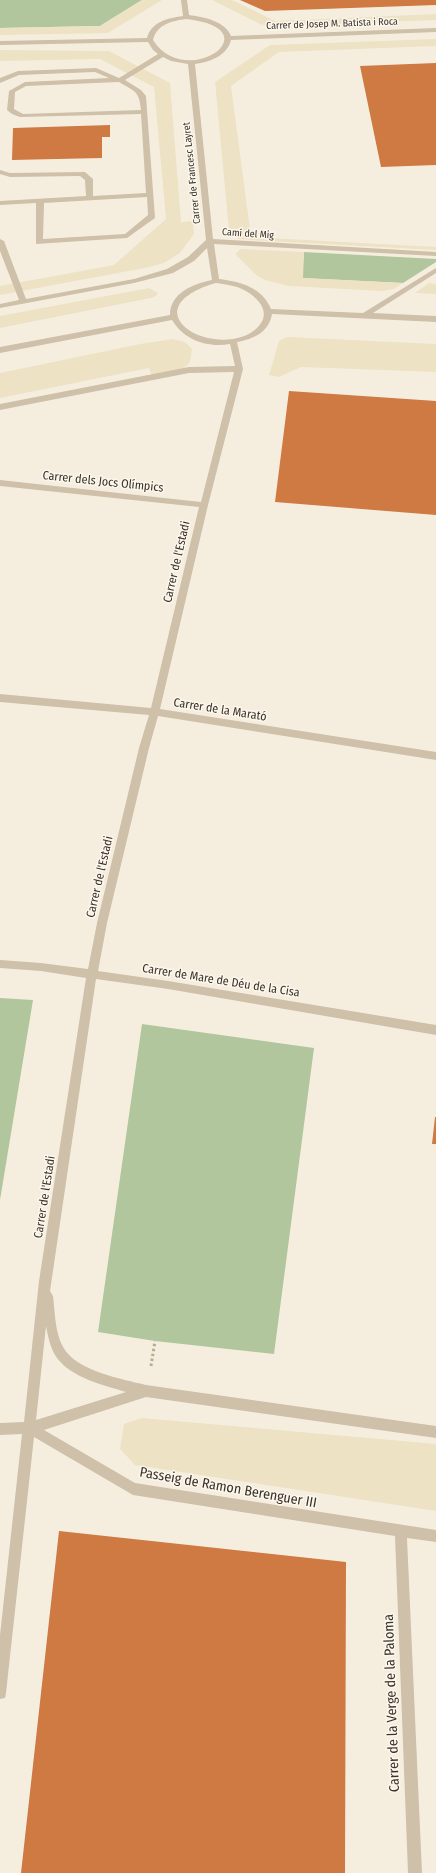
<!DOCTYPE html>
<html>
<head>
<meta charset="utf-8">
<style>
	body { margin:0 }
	canvas { display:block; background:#f5eedf }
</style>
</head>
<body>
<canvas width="436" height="1873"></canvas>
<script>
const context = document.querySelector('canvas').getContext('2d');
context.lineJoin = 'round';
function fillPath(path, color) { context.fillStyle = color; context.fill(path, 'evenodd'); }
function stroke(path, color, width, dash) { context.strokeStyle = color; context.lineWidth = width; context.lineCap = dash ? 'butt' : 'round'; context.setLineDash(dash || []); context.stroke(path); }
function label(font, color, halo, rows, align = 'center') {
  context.font = font + ' "Fira Sans Condensed",sans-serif'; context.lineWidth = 3; context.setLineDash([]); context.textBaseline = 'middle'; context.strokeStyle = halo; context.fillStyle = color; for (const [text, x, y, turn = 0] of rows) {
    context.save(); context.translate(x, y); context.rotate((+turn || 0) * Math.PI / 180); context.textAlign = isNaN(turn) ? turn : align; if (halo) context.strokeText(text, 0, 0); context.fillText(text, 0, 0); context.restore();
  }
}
fillPath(new Path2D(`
	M0,0H142L100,26L0,28Z
	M304,252L436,259V262L403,283L302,278Z
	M0,998L33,1000L0,1200Z
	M142,1024L314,1048L274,1354L155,1341L98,1332Z`), '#b2c69d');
fillPath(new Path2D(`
	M142,0H162L108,33L0,35V28L100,26Z
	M212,0H232L275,21L436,14V20L270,26L260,24Z
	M436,39V46L279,52L231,86L251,237L436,247V250L250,240L238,239L231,234L229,231L215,82L270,45Z
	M0,50L109,51L170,83L181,222L193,221L194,234L180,253L164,263L145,268L0,295V286L114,265L166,219L154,87L100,59L0,61Z
	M241,249L304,252L303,278L403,283L394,289L381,291L289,286L265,280L256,275L237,256L236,253Z
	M429,283L436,284V294L415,293Z
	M149,288L158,293L156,296L151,298L0,328V316Z
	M287,337L436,344V372L301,367L279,377L269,375L279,341Z
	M173,339L185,342L192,349L190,362L184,368L173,372L152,376L149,368L0,398V373L140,344Z
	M142,1418L436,1444V1511L135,1465L120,1449L124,1424Z`), '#eee2c5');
fillPath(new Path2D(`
	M240,0H436V5L265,11Z
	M436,63V165L381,167L360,66Z
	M110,125V137H102V158L12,160L13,128Z
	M289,391L436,401V515L275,502Z
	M435,1117H436V1144H432Z
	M59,1531L346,1562L345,1873H21Z`), '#cf7943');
stroke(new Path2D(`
	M151,1366L155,1341`), '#bbaa93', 3, [2.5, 2.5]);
fillPath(new Path2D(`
	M181,0H187L189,15C204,17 225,21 231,36L436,28V32L231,40C227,56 210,62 195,64L213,239L436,252V256L214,244L219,279C241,282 262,287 271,309L363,313L436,268V273L373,313L436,316V322L272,314C269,332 254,339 237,342L243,369L208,505L160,709L436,752V760L158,716L149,748L107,923L98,971L168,981L436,1025V1035L168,989L96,979L50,1291L53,1296C55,1313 55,1332 63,1347C76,1371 122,1379 146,1385L436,1426V1438L146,1397L44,1430L135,1483L436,1530V1542L407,1538L422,1873H408L395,1536L133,1495L34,1437L6,1693L5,1698L0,1699V1635L22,1434L0,1435V1423L24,1422L39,1281L86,978L41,971L0,968V960L41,963L88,969L97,923L139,748L149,715L0,702V694L151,708L199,507L0,486V480L201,502L234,372L189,373L0,410V404L189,367L235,366L230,344C207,348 184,340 172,320L0,353V347L170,315C170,293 193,284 212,280L207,248L194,261L173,273L134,283L0,308V304L19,300L0,251V239L4,241L26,299L134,279L167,269L188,257L206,240L188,64L171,61L163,57L125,80L141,90L146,96L155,218L127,238L36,244V203L0,205V201L86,196L85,180L80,176L10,177L0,174V170L10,173L85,172L93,179V196L146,193L141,114L20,117L12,114L7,110L9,91L25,82L109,78L95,72L19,75L0,83V78L18,71L96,68L119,78L158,54L153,50L148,42L0,45V41L147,38C151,22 168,18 183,16ZM186,19C275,29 186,92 153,40C157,24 172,21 186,19ZM119,82C135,92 139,90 141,110L23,114L14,109L15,92L26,86ZM147,197L148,215L125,234L43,239L44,203ZM216,283C223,284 231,285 237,287C254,293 275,311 257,328C240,345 203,342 186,328C161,305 196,288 216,283ZM46,1326C48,1337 51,1350 57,1358C72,1378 103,1385 126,1392L36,1420Z`), '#cfc0a9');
label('10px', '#3b322a', '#fcf7ec', [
	["Carrer de Josep M. Batista i Roca",332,24,-2],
	["Carrer de Francesc Layret",192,173,-96],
	["Camí del Mig",248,234,4]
]);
label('12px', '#3b322a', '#fcf7ec', [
	["Carrer dels Jocs Olímpics",103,482,6],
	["Carrer de l'Estadi",177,562,-77],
	["Carrer de la Marató",220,710,9],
	["Carrer de l'Estadi",100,877,-77],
	["Carrer de Mare de Déu de la Cisa",221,981,9],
	["Carrer de l'Estadi",45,1197,-81]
]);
label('14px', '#3b322a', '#fcf7ec', [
	["Passeig de Ramon Berenguer III",228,1488,10],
	["Carrer de la Verge de la Paloma",392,1703,-92]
]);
</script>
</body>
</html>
